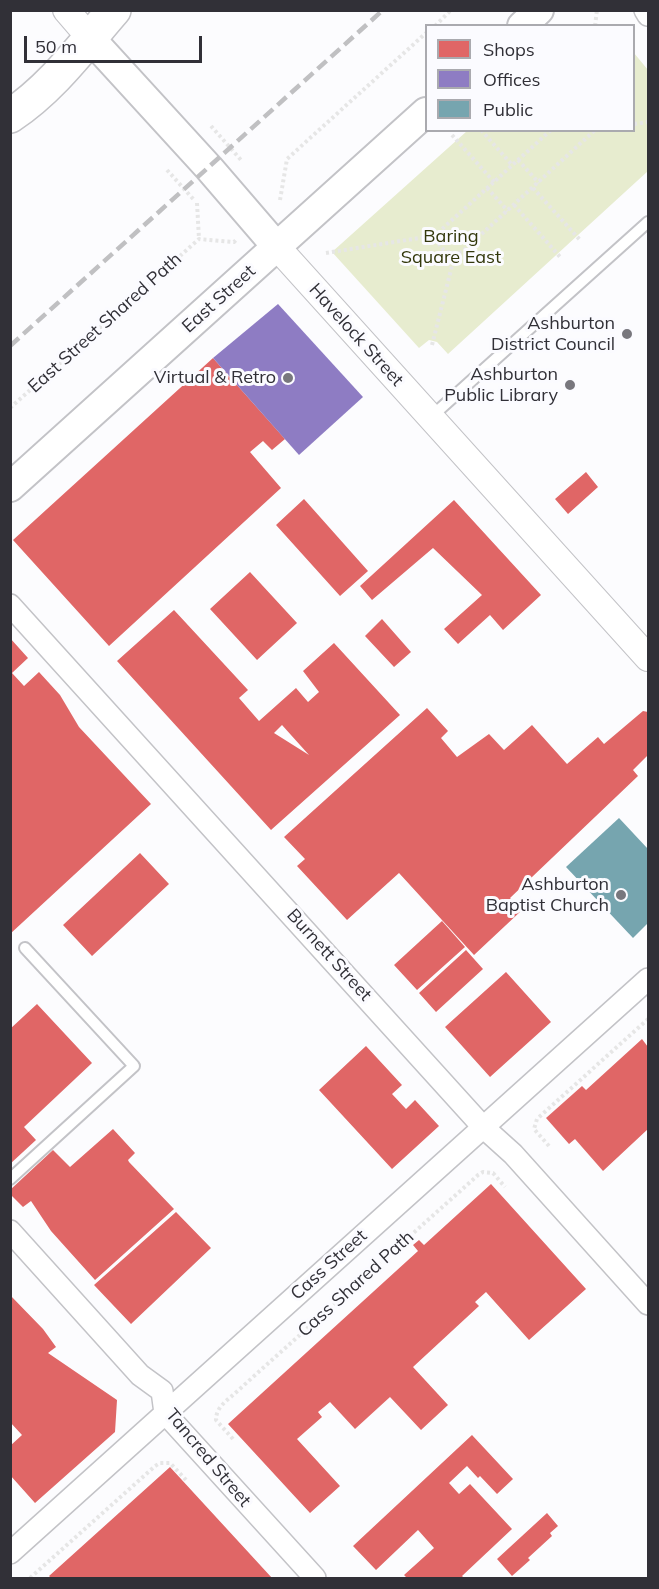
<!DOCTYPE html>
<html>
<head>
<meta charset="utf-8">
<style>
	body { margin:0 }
	#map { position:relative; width:659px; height:1589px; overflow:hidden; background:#fcfcfe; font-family:Mulish,sans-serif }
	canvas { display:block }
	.frame { position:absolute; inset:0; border:12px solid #313037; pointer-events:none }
	.legend { position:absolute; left:425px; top:24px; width:210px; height:108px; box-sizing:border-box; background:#fbfbff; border:2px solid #aaaaaf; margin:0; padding:8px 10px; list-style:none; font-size:18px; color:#313037 }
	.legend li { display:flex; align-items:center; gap:12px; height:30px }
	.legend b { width:30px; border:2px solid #aaaaaf }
	.scale { position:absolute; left:24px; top:36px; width:178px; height:27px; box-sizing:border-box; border:3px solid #313037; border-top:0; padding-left:8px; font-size:18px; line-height:21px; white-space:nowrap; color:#313037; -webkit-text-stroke:4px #fbfbff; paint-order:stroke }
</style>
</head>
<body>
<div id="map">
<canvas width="659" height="1589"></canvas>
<div class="frame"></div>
<ul class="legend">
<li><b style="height:16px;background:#e06666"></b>Shops</li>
<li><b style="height:16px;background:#8e7cc3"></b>Offices</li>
<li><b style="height:16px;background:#76a5af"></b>Public</li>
</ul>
<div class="scale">50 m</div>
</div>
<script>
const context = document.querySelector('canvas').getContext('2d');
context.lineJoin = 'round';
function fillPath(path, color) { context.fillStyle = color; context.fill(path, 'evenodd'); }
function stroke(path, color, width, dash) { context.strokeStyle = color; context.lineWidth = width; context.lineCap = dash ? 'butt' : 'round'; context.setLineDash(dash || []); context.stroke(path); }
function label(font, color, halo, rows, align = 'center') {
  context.font = font + ' Mulish,sans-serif'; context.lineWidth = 6; context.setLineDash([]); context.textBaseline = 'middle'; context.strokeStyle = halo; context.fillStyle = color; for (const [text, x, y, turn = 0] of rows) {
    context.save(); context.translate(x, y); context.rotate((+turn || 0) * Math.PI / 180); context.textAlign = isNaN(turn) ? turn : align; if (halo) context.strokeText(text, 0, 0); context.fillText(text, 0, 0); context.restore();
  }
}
fillPath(new Path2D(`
	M634,53L648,70V171L448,354L437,342L429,340L419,348L332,252L467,131L634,130Z`), '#e7eccf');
fillPath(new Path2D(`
	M213,358L285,439L272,450L263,441L250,452L281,488L109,646L13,540Z
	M586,472L598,487L568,514L555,499Z
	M304,499L368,571L340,596L276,525Z
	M454,500L541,595L503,630L490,615L458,644L444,629L482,595L433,548L372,600L360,586Z
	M250,572L297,623L257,660L210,609Z
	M174,610L248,690L239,698L259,721L296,688L308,702L319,692L303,671L334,643L400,715L271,830L117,661ZM282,725L309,755L274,733Z
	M382,619L411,652L394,667L365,636Z
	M10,638L28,658L12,673L24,686L39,672L60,695L79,727L151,804L10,934Z
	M427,708L448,731L441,738L457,757L489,734L504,750L532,725L567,764L598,737L604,744L643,711L648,712V755L633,770L638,776L510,898L521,911L474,955L399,873L347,920L297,866L305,859L284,837Z
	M140,853L169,884L92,956L63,925Z
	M442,921L465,947L417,990L394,965Z
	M466,950L483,969L436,1012L419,993Z
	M506,972L551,1022L490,1077L445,1027Z
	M37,1004L92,1063L24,1127L36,1140L10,1164V1029Z
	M642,1039L648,1047V1129L603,1171L575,1139L569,1144L546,1118L582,1086L586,1090Z
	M366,1046L402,1085L392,1094L406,1109L415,1100L439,1126L392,1169L319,1090Z
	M113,1129L135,1153L128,1160L129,1162L174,1209L95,1280L51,1231L31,1201L23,1207L10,1194V1190L53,1150L70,1167Z
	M491,1184L586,1289L529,1340L486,1292L475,1302L479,1306L413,1367L448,1405L421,1430L390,1397L355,1429L330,1402L318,1412L322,1417L297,1439L340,1486L310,1513L228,1424L418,1251L413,1245L419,1240L424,1245Z
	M176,1212L211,1248L131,1324L94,1285Z
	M10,1295L43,1329L56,1347L48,1353L117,1400L115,1432L35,1503L10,1475V1446L22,1435L10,1422Z
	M472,1435L513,1479L497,1494L480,1476L478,1478L467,1466L449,1483L459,1494L470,1484L512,1529L462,1576L464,1578H407L404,1575L434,1548L418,1530L376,1570L353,1546Z
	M170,1467L272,1578H51L49,1576Z
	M547,1513L558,1526L550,1533L552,1536L528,1558L530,1560L512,1576L497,1559Z`), '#e06666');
fillPath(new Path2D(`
	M278,304L363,397L299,455L213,358Z`), '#8e7cc3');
fillPath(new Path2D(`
	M619,818L648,849V923L633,938L566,867Z`), '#76a5af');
const service = new Path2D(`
	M431,417L648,222
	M10,1179L134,1066L25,948`);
const minor = new Path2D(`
	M645,10L648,15
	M10,605L483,1127L513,1154L648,1304
	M10,1231L140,1375L162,1391L165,1413L315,1578
	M10,1553L648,979`);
const tertiary = new Path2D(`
	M66,10L91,39
	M277,247L648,658`);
const secondary = new Path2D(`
	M522,26L539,10
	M91,39L209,168L277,247
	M10,487L426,112`);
const trunk = new Path2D(`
	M10,116C52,88 81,48 114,10`);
stroke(service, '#c3c3c7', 14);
stroke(minor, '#c3c3c7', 24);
stroke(tertiary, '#c3c3c7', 28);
stroke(secondary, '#c3c3c7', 32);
stroke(trunk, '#c3c3c7', 36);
stroke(new Path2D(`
	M435,26L451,10
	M595,26L597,10
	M634,124L648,122
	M211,126L241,160
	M481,130L512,165
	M551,130L441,230C433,247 446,256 462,252L595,130
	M452,135L494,182
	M518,160L539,183
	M167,170L195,201
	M487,188L508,211
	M533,188L580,240
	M280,200L287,159L426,33
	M197,203L199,239
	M514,205L561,258
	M326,253L438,235
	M432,345L455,254
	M10,408L199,239L234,242L237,239
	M549,1146L534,1129L537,1119L648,1019
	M233,1439L216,1420C216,1408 225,1402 233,1395L478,1175L483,1172L493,1173L505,1187
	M30,1578L155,1466L160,1463H170L188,1482`), '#e6e6e6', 4, [3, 3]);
stroke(service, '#fff', 10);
stroke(minor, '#fff', 21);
stroke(tertiary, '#fff', 26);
stroke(secondary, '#fff', 28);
stroke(trunk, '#fff', 33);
stroke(new Path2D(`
	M10,346L383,10`), '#c0c0c2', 4.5, [12, 6]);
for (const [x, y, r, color] of [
	[627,334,6,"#78777d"],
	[288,378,6,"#78777d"],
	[570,385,6,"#78777d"],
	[621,895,6,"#78777d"]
]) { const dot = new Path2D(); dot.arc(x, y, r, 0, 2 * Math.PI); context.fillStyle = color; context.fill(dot); stroke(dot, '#fbfbff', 2); }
label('18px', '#33380c', '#fbfbff', [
	["Baring",451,237],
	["Square East",451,258]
]);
label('18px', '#313037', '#fbfbff', [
	["East Street",219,299,-42],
	["East Street Shared Path",105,323,-42],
	["Havelock Street",356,335,48],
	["Burnett Street",329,955,48],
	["Cass Street",329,1265,-42],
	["Cass Shared Path",356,1284,-42],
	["Tancred Street",208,1458,50]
]);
label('18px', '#313037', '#fbfbff', [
	["Ashburton",615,324],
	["District Council",615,345],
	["Ashburton",558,375],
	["Public Library",558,396],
	["Virtual & Retro",276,378],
	["Ashburton",609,885],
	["Baptist Church",609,906]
], 'right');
</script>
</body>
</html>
